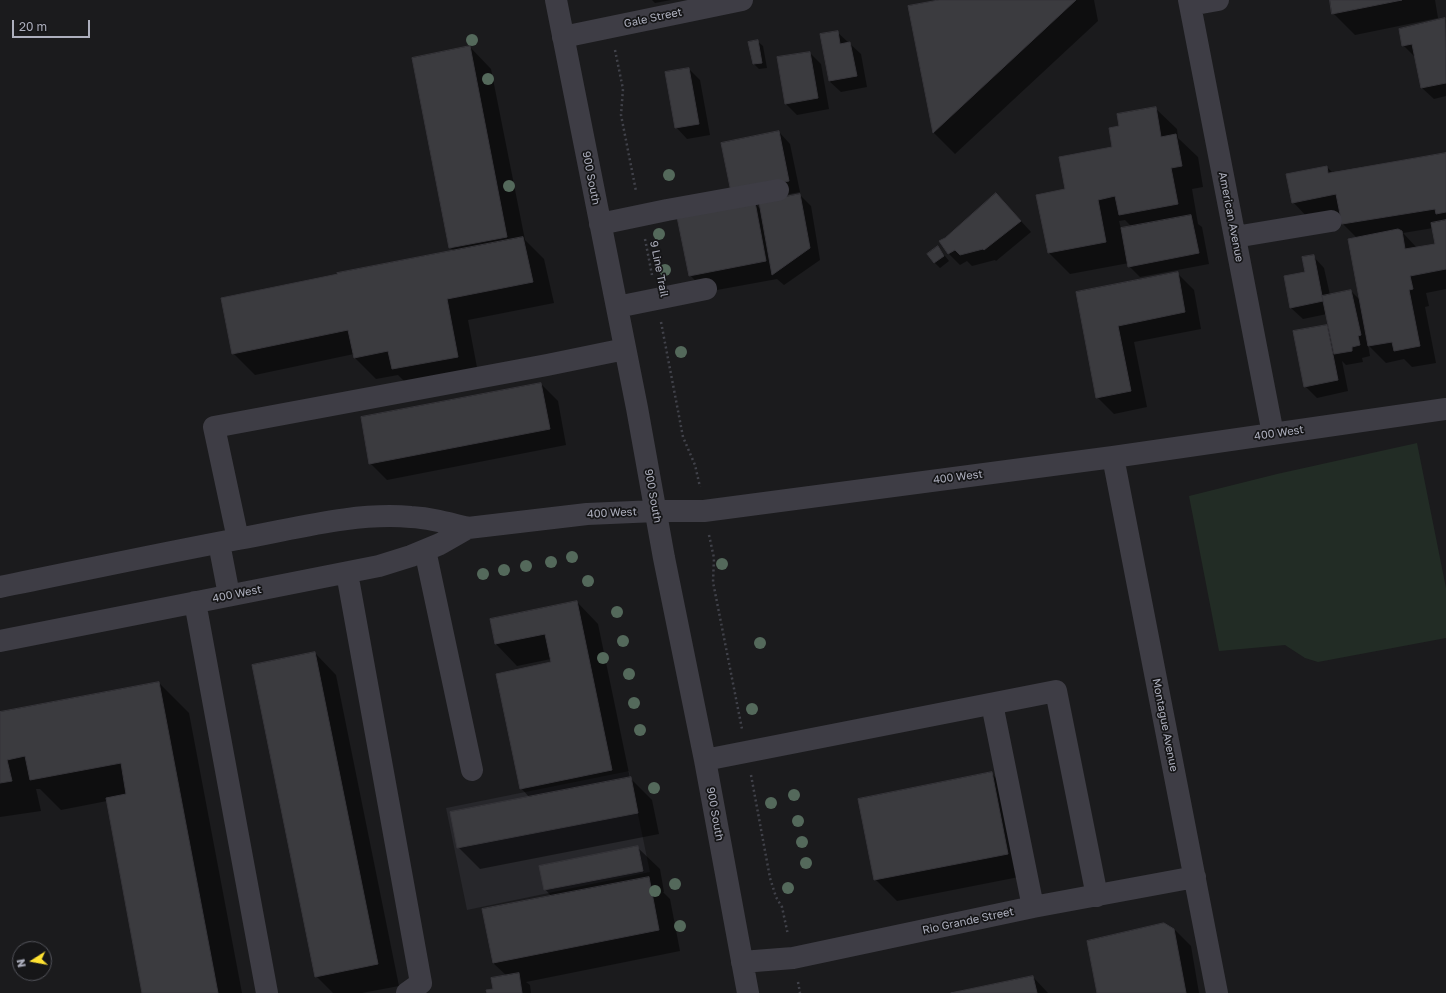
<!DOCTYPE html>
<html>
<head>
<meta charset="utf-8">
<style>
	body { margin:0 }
	#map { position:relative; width:1446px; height:993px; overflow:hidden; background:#1b1b1d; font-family:"Golos Text",sans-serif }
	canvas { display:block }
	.north { position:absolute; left:12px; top:941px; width:40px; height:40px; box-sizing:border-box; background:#161618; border:1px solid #52535a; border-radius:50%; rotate:259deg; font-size:11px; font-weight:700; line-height:16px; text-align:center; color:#adafbd }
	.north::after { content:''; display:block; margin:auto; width:14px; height:18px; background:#fee132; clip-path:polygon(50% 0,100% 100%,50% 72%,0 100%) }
	.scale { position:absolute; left:12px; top:20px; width:78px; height:18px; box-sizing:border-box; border:2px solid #adafbd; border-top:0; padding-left:5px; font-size:12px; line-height:14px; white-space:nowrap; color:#adafbd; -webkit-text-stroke:3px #161618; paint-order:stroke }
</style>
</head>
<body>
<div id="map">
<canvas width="1446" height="993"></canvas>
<div class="north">N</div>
<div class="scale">20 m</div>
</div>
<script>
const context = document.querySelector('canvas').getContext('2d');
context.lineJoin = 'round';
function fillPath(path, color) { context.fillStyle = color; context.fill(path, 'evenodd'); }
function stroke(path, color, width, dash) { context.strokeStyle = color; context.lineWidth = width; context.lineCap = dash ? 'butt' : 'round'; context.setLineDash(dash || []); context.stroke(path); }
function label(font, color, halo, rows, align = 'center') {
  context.font = font + ' "Golos Text",sans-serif'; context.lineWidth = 3.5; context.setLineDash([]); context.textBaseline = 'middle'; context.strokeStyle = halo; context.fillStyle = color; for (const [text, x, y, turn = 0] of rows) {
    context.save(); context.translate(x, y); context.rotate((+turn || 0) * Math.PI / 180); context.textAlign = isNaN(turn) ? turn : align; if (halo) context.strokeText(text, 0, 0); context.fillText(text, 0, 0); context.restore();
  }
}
fillPath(new Path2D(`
	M629,771L650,872L467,910L446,808Z`), '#27272b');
fillPath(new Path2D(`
	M1417,443L1446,588V638L1318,662L1305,658L1285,645L1219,651L1189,496L1277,474Z`), '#222c25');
fillPath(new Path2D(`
	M652,0H671L655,3Z
	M944,0H1094L1098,21L955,154L934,133L909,7Z
	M1331,0H1435L1438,18L1355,35L1333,13Z
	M1445,19L1446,20V96L1434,99L1422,88L1416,56H1414L1403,45Z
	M837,32L861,54L867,87L841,92L829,81L821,35Z
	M757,41L763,46L767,68L759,69L754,64L749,43Z
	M470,47L491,69L525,240L544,259L554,303L468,320L479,378L414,391L398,375L376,379L355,358L354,354L255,375L233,353L454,251L450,247Z
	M810,53L821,64L829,109L797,115L786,104Z
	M689,69L700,80L710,135L687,139L676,127Z
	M1155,108L1177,129L1178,138L1198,157L1203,187L1192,189L1198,224L1202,227L1209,264L1140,277L1129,266V263L1070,274L1048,252L1066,190L1113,148L1120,127ZM1125,220L1132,227L1121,229L1119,221Z
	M779,132L790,144L800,192L743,203Z
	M1446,154V289L1426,293L1429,306L1425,307L1436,363L1412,367L1404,359L1386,363L1368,345L1370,356L1362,358L1363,362L1346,365L1342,361L1348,391L1317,398L1305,386L1326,326L1330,330L1327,314L1303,319L1291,308L1313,256L1324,268L1330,295L1351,291L1360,300L1357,238L1343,224L1341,213L1309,219L1293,202L1327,167L1333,173ZM1433,228L1436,245L1417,248L1403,233Z
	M996,194L1031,232L996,261L995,260L972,266L967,261L960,265L949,254L940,242Z
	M800,195L811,206L820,260L784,285L777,279L706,292L690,275L755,203L761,210Z
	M938,247L949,261L940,268L934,262Z
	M1177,273L1194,290L1201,329L1134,342L1147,407L1114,414L1097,397L1077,292Z
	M541,384L558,401L566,445L387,480L370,463Z
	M577,602L598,624L630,778L652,800L659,834L480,869L458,847L530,798L521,788L552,663L551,659L517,666L496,644L491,620Z
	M315,653L336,675L399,986L362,993H333L316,976Z
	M159,683L189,713L242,993H143L107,801L61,810L40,789H36L41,811L0,817V713Z
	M991,773L1013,795L1029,875L897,901L875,879Z
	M638,848L660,869L664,892H663L670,899L680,951L526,982L530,985L531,993H488L494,990L507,976L493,963L552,897L545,889Z
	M1174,929L1191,946L1199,993H1098Z
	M1033,977L1048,993H956Z`), '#0007');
const building = new Path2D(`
	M939,0H1076L933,133L908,6Z
	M1330,0H1402L1332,14Z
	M1445,18L1446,83L1421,88L1412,44L1402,46L1399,29Z
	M838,31L840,44L850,42L857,76L829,81L820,34Z
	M758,40L762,63L753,64L748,42Z
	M470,46L507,237L449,248L412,58Z
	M810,52L818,98L785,104L777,57Z
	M689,68L699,124L675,128L665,72Z
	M1156,107L1161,137L1176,134L1182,166L1171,168L1178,204L1119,215L1115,196L1098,200L1106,242L1048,253L1036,195L1065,189L1059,157L1112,147L1109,128L1119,126L1117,114Z
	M779,131L789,181L731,192L721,143Z
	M1446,153V212L1436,214L1435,209L1342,224L1336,194L1292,203L1286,174L1327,166L1328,173Z
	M996,193L1021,221L984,250L983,249L960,255L955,250L948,254L939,241L945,238Z
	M800,194L810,248L772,275L759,202Z
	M755,202L766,261L689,276L677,217Z
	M1191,215L1199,253L1128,267L1121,228Z
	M1446,220V269L1410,276L1413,289L1409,290L1420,346L1394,351L1392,342L1368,346L1348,239L1398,229L1402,231L1405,249L1435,244L1431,223Z
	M523,237L533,282L447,299L458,357L392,369L388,351L354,358L348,330L232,354L221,298L338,274L337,273Z
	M938,246L944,256L934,263L927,254Z
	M1314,255L1323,301L1290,308L1284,276L1305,272L1302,257Z
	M1178,272L1185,312L1118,326L1131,391L1096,398L1076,292Z
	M1351,290L1361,335L1358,336L1360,345L1352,347V351L1334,354L1322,296Z
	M1327,325L1338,380L1304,387L1293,331Z
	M541,383L550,429L369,464L361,417Z
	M577,601L612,770L520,789L496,674L551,662L545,634L495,644L490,619Z
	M315,652L378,964L315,977L252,665Z
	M159,682L218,993H142L106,798L126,794L121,763L30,780L25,756L7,760L12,781L0,783V712Z
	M992,772L1008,854L874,880L858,799Z
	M631,777L638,813L457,848L450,812Z
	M638,846L643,871L544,890L539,866Z
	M649,877L659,930L493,963L482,909Z
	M1164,923L1174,929L1186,993H1097L1087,941Z
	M519,973L522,993H487L486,990L493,989L491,978Z
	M1033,976L1037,993H951Z`);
fillPath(building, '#3b3b3f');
stroke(building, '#36353a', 1);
stroke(new Path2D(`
	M615,50L623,89L621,115L636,191
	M645,239L652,275
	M661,322L683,437L695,465L700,487
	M709,535L714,558L713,582L742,729
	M751,775L770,878L776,897L782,907L788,935
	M798,982L800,993`), '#41424a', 2.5, [2, 3]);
stroke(new Path2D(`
	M556,0L637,408L664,558L705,760L748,993
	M1189,0L1273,434
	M1190,5L1218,0
	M563,37L742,0
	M600,224L667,210L778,190
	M1235,237L1331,221
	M617,307L706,289
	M1113,457L1217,993
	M238,539L214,427L547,365L625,349
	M219,543L229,595
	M425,550L472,770
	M347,573L421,983L407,993
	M0,587C79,571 158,554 238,539C295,529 353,512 411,517C431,518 449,523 468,528
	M195,602L267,993
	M0,641L379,566L411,556L440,544L468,528L587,514L656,511H704L1113,457L1446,409
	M992,704L1033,907
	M705,760L1056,691L1097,896
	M742,962L793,958L1033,907L1195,877`), '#3e3d45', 22);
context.fillStyle = '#54695b';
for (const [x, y] of [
	[472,40],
	[488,79],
	[669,175],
	[509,186],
	[659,234],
	[665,270],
	[681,352],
	[572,557],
	[551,562],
	[722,564],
	[526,566],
	[504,570],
	[483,574],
	[588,581],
	[617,612],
	[623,641],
	[760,643],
	[603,658],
	[629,674],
	[634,703],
	[752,709],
	[640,730],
	[654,788],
	[794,795],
	[771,803],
	[798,821],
	[802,842],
	[806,863],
	[675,884],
	[788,888],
	[655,891],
	[680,926]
]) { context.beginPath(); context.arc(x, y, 6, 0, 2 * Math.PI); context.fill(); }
label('11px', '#adafbd', '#161618', [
	["Gale Street",653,18,-12],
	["900 South",591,178,79],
	["American Avenue",1231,217,79],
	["9 Line Trail",659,269,79],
	["400 West",1279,433,-8],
	["400 West",958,477,-7],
	["900 South",653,496,80],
	["400 West",612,513,-3],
	["400 West",237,594,-11],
	["Montague Avenue",1165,725,79],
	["900 South",715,814,80],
	["Rio Grande Street",968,921,-12]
]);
</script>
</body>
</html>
